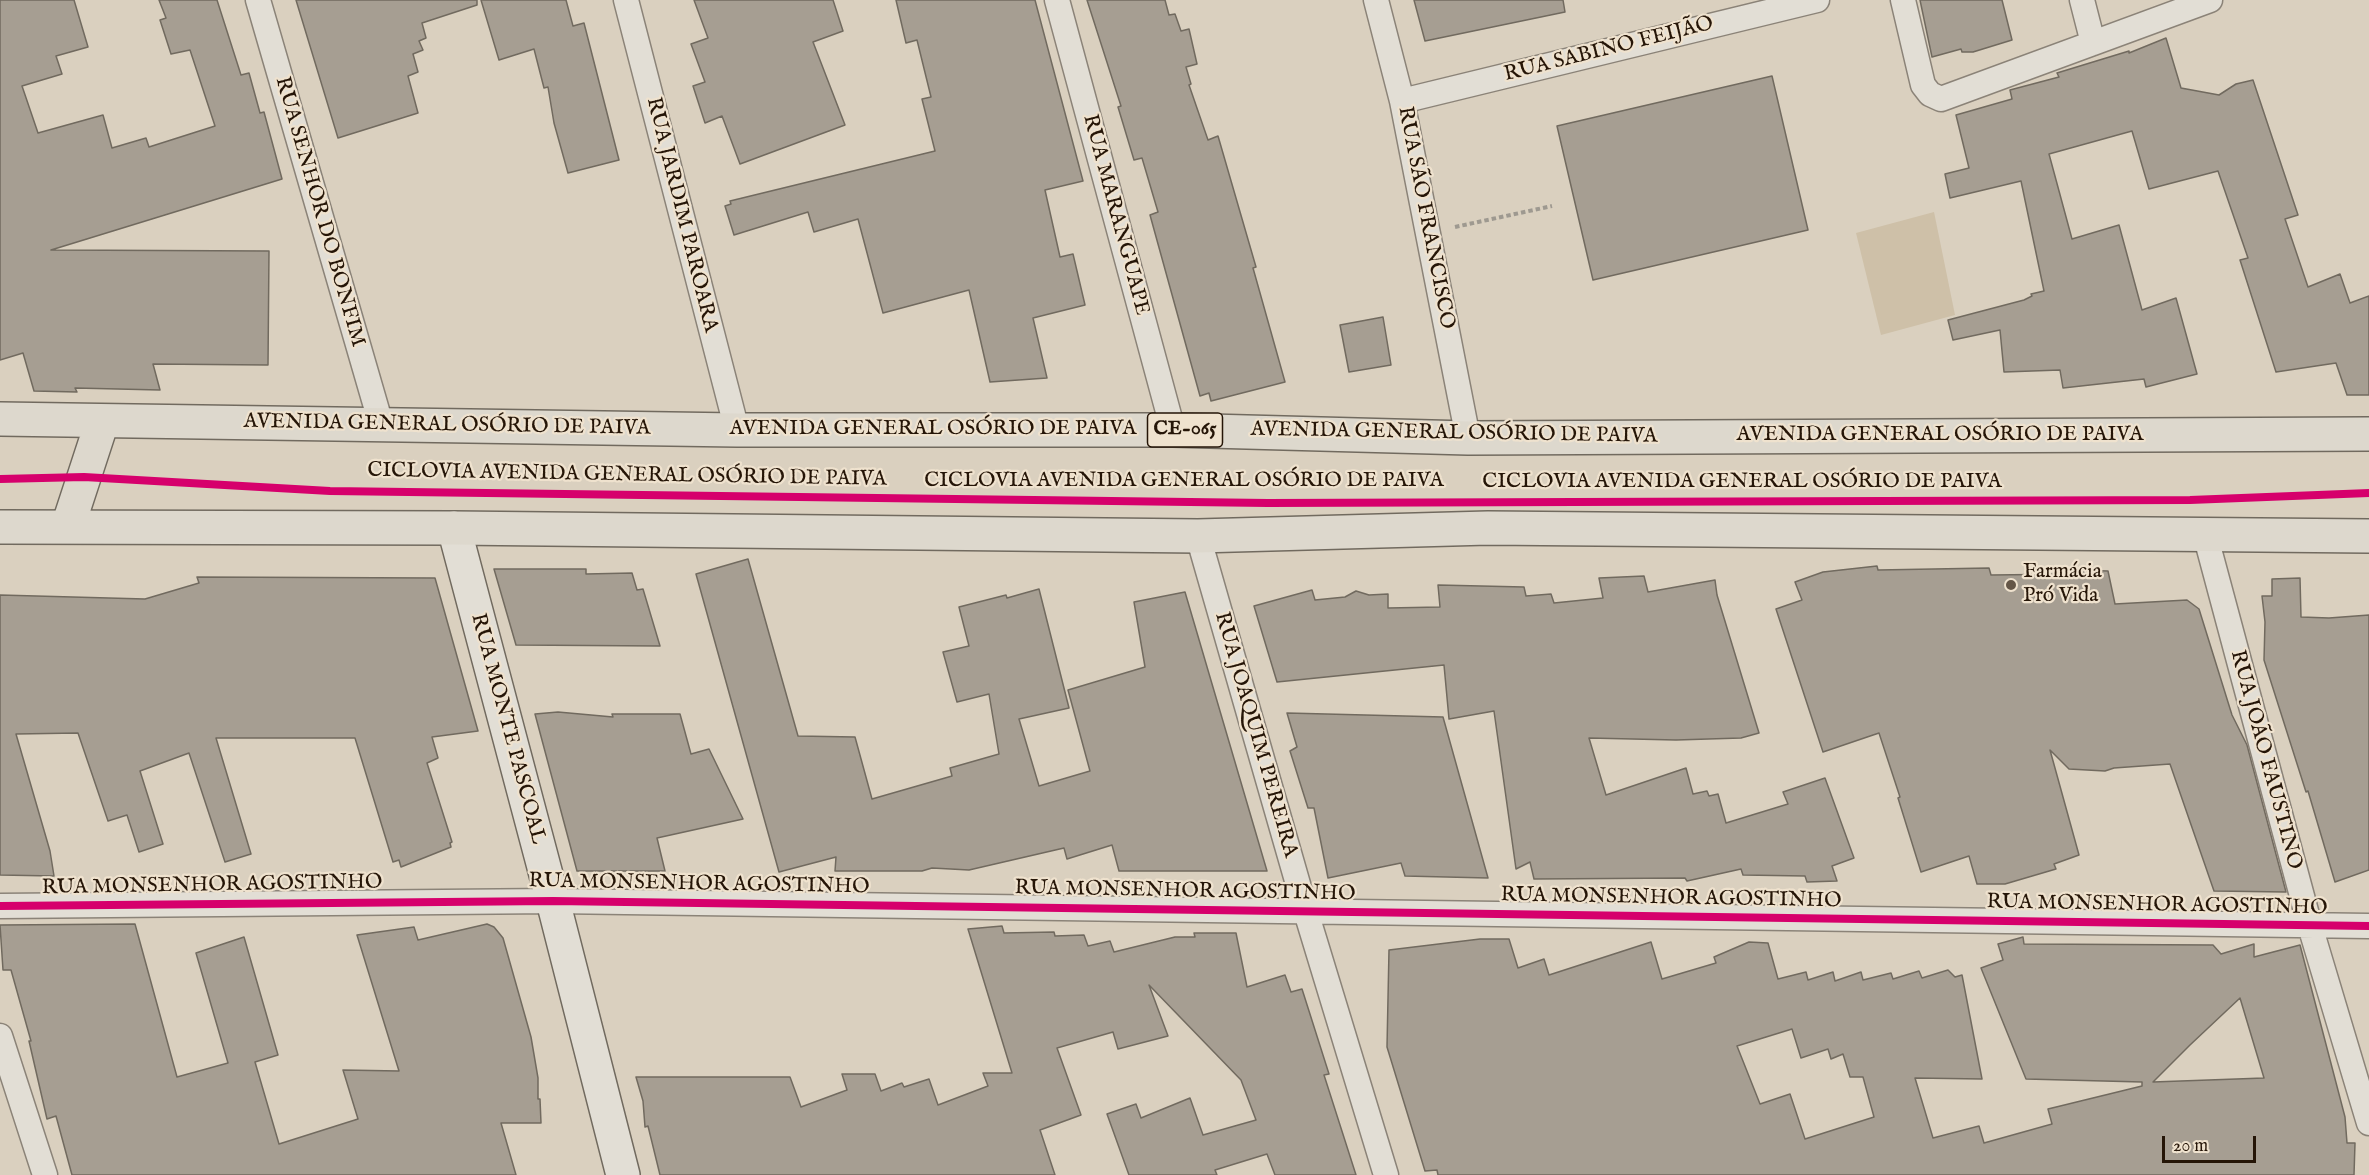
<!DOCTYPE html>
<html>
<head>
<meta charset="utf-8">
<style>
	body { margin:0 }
	#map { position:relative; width:2369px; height:1175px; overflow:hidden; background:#dad0bf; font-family:"IM FELL English",serif }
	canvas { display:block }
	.scale { position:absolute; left:2162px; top:1136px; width:94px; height:27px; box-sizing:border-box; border:3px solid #251507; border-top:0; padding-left:8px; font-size:18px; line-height:21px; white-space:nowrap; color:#251507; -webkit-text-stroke:4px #efe2ce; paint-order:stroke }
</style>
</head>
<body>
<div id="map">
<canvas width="2369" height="1175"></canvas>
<div class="scale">20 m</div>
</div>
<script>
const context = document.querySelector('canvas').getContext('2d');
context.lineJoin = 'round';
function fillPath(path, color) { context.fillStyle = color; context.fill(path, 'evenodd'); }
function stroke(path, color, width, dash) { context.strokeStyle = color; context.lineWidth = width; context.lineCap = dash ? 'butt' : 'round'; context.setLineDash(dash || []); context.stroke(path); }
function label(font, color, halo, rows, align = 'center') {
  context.font = font + ' "IM FELL English",serif'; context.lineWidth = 4.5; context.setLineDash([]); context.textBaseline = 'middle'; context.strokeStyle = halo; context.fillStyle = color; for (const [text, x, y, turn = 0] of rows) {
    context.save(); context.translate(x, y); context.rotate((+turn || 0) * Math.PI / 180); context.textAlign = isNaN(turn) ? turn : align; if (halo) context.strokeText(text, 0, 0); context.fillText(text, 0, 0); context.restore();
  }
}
fillPath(new Path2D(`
	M1934,212L1955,315L1881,335L1856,233Z`), '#cec0a8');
const building = new Path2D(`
	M0,0H74L88,47L56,56L62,74L22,86L38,133L103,115L112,148L146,138L149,147L215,126L190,50L171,54L160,20L166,18L159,0H217L241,75L249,73L260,113L264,112L282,179L51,250L269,251L268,365L153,364L160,390L75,388L77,392L34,391L23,353L0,360Z
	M296,0H477V5L422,23L426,38L419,41L423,50L413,54L418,72L408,76L418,113L338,138Z
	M481,0H566L573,26L584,23L619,160L568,173L554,123L548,87L544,88L534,49L499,60Z
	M694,0H833L843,31L813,42L845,125L740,164L722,116L705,123L693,86L705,82L691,44L708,38Z
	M896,0H1035L1083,181L1045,190L1060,257L1073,254L1085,305L1033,318L1047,378L990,382L969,290L883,313L858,219L814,232L808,212L734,235L725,206L731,204L730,201L935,151L922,99L931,97L917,40L906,43Z
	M1087,0H1165L1169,15L1175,14L1181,31L1189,29L1197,64L1186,67L1191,84L1189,85L1208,140L1218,136L1256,267L1253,268L1285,382L1211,401L1209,393L1200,396L1150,215L1158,212L1142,158L1134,160L1118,107L1121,106Z
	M1414,0H1563L1565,12L1425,41Z
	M1920,0H2002L2012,40L1973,52H1962L1961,49L1932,57Z
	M2166,38L2181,88L2219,95L2236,84L2253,80L2298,215L2285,219L2308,287L2340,274L2350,303L2369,296V395H2347L2336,363L2276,372L2240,260L2248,258L2218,171L2149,189L2132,131L2049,154L2072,239L2119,225L2142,310L2176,298L2197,374L2146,387L2144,379L2063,388L2060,370L2004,372L2000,330L1953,340L1948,320L2024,300L2032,296L2031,294L2044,291L2021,181L1950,198L1945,174L1969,168L1956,115L2012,99L2010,90L2059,77L2057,73L2129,51V53Z
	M1772,76L1808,230L1593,280L1557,126Z
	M1383,317L1391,365L1349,372L1340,325Z
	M748,559L798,736L855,737L872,799L952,776L950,768L999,754L989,694L957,702L943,652L969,646L959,607L1006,595L1007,598L1039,589L1069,708L1019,719L1039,786L1090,771L1068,690L1145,667L1134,602L1185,592L1267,871H1119L1112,845L1067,859L1064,848L969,870L932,868L922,871H835L836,857L779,872L696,574Z
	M1877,566L1878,570L1989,568L1991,575L2077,574V570L2108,571L2115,604L2187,600L2199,609L2232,715L2247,745L2286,892L2214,891L2170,764L2114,768L2105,771L2069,769L2050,750L2079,855L2054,864L2056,869L2005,884H1977L1969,856L1921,872L1898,798L1900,797L1879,733L1823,752L1776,609L1802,600L1795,582L1823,572Z
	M494,569H586V574L632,573L637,590L643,589L660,646L516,645Z
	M1644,576L1648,592L1715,580L1717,595L1759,733L1741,738L1676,740L1589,738L1606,795L1686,768L1693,794L1707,791L1709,796L1718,794L1726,823L1788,804L1783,792L1825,778L1854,858L1832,866L1837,881L1807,882L1805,876L1743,875L1741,869L1687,881L1685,878L1534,879L1530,862L1516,869L1494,711L1449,719L1444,665L1277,682L1254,606L1312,590L1315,600L1345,597L1356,591L1369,595L1388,594V608L1440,607L1438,585L1524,587L1526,596L1551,594L1554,603L1603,598L1599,578Z
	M197,577L435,578L478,731L432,737L438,758L427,763L452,842L450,843L451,847L401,867L399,860L393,862L355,738H216L251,854L225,862L189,753L140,771L163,844L139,852L127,815L108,821L78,733L16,734L50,851L54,876L0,875V595L145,599L199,583Z
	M2300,578L2301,617L2329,618L2369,615V870L2335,882L2308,791L2306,792L2264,660L2265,622L2262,596H2272V579Z
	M558,712L613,717L612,714H680L691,754L709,749L743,819L657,838L665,871H577L535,714Z
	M1287,713L1443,717L1488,878L1405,876L1401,863L1328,878L1314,808H1308L1290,751L1297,747Z
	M135,924L177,1077L228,1063L196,953L244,937L278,1055L255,1062L279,1144L358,1119L343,1070L399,1071L357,935L414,927L418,940L487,924L494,927L503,938L531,1037L538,1078V1099H540L541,1123H501L516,1175H72L56,1116L47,1119L29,1041H31L11,970H3L0,925Z
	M1002,926L1004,933L1054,932L1055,936L1084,935L1088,946L1110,941L1114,952L1175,937H1195L1194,933H1236L1247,987L1285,975L1291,992L1302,989L1329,1074L1324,1075L1356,1175H1275L1267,1154L1215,1170L1217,1175H1129L1107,1114L1136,1104L1141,1118L1190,1098L1203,1135L1256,1120L1241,1080L1149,985L1168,1036L1118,1049L1113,1032L1057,1048L1081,1115L1040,1130L1055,1175H660L648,1126L645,1127L643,1101L636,1077H790L801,1107L847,1090L842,1074H875L881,1091L902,1083L904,1087L929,1079L938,1105L988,1086L983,1073H1012L968,929Z
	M2023,937L2024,944L2213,945L2221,954L2254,944V957L2300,945L2345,1117L2347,1143H2355L2354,1175H1438L1437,1170L1425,1171L1387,1047L1389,950L1480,939H1509L1518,968L1544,959L1549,975L1651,942L1662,979L1716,963L1714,957L1749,942L1768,943L1778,979L1806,972L1808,980L1833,972L1835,981L1861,972L1863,980L1891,973L1893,979L1919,971L1922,978L1948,970L1955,977L1962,975L1982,1079L1915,1078L1933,1138L1979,1126L1984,1143L2052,1124L2048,1109L2142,1086V1082L2026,1079L1981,968L2003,960L1998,944ZM2240,998L2264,1078L2153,1082L2190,1045ZM1792,1029L1801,1058L1828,1049L1831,1059L1843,1054L1850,1077H1863L1874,1117L1805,1139L1790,1094L1760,1104L1737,1046Z`);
fillPath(building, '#a69e92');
stroke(building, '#716a5f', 1.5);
const street = new Path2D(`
	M258,0L381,424
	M626,0L737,430
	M1057,0L1173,430
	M1376,0L1402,101L1468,438
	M1903,0L1923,85L1930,94L1941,99L2210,0
	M2082,0L2093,43
	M1402,101L1817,0
	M2205,534L2310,926L2369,1123
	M1198,536L1306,912L1386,1175
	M0,906L553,901L2369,926
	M0,1036L45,1175`);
const secondary = new Path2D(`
	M454,528L553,901L623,1175`);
const primary = new Path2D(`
	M0,419L737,430H1173L1468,438L2369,434
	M68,526L102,422
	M0,527L454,528L1198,536L1488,528L2369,536`);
stroke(street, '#8b8378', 27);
stroke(secondary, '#716a5f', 36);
stroke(primary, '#716a5f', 36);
stroke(new Path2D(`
	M1455,227L1552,206`), '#9e9990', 4, [4.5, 3]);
stroke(street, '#e2ded5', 24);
stroke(secondary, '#e2ded5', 33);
stroke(primary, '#ddd8cd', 33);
stroke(new Path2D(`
	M0,479L84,477L330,491L1268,503L2190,500L2369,493
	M0,906L553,901L2369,926`), '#d6006c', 8);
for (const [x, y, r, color] of [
	[2011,585,6,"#645647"]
]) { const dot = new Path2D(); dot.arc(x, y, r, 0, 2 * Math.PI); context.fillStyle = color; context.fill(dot); stroke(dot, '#efe2ce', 2); }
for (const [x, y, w] of [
	[1185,430,75]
]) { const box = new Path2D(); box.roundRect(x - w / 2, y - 17, w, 34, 4.5); context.fillStyle = '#efe2ce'; context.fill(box); stroke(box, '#251507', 1.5); }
label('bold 20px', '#251507', null, [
	["CE-065",1185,430]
]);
label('21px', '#251507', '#efe2ce', [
	["RUA SABINO FEIJÃO",1609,50,-14],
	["RUA SENHOR DO BONFIM",319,212,74],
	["RUA JARDIM PAROARA",681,215,76],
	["RUA MARANGUAPE",1115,215,75],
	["RUA SÃO FRANCISCO",1425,218,79],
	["AVENIDA GENERAL OSÓRIO DE PAIVA",447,426,1],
	["AVENIDA GENERAL OSÓRIO DE PAIVA",933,430],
	["AVENIDA GENERAL OSÓRIO DE PAIVA",1454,434,1],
	["AVENIDA GENERAL OSÓRIO DE PAIVA",1940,436],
	["CICLOVIA AVENIDA GENERAL OSÓRIO DE PAIVA",627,476,1],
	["CICLOVIA AVENIDA GENERAL OSÓRIO DE PAIVA",1184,482],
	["CICLOVIA AVENIDA GENERAL OSÓRIO DE PAIVA",1742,483],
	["RUA MONTE PASCOAL",507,729,75],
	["RUA JOAQUIM PEREIRA",1255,735,74],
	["RUA JOÃO FAUSTINO",2265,760,75],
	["RUA MONSENHOR AGOSTINHO",699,885,1],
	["RUA MONSENHOR AGOSTINHO",212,886,-1],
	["RUA MONSENHOR AGOSTINHO",1185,892,1],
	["RUA MONSENHOR AGOSTINHO",1671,899,1],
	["RUA MONSENHOR AGOSTINHO",2157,906,1]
]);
label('21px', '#251507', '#efe2ce', [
	["Farmácia",2023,573],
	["Pró Vida",2023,597]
], 'left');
</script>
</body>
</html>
